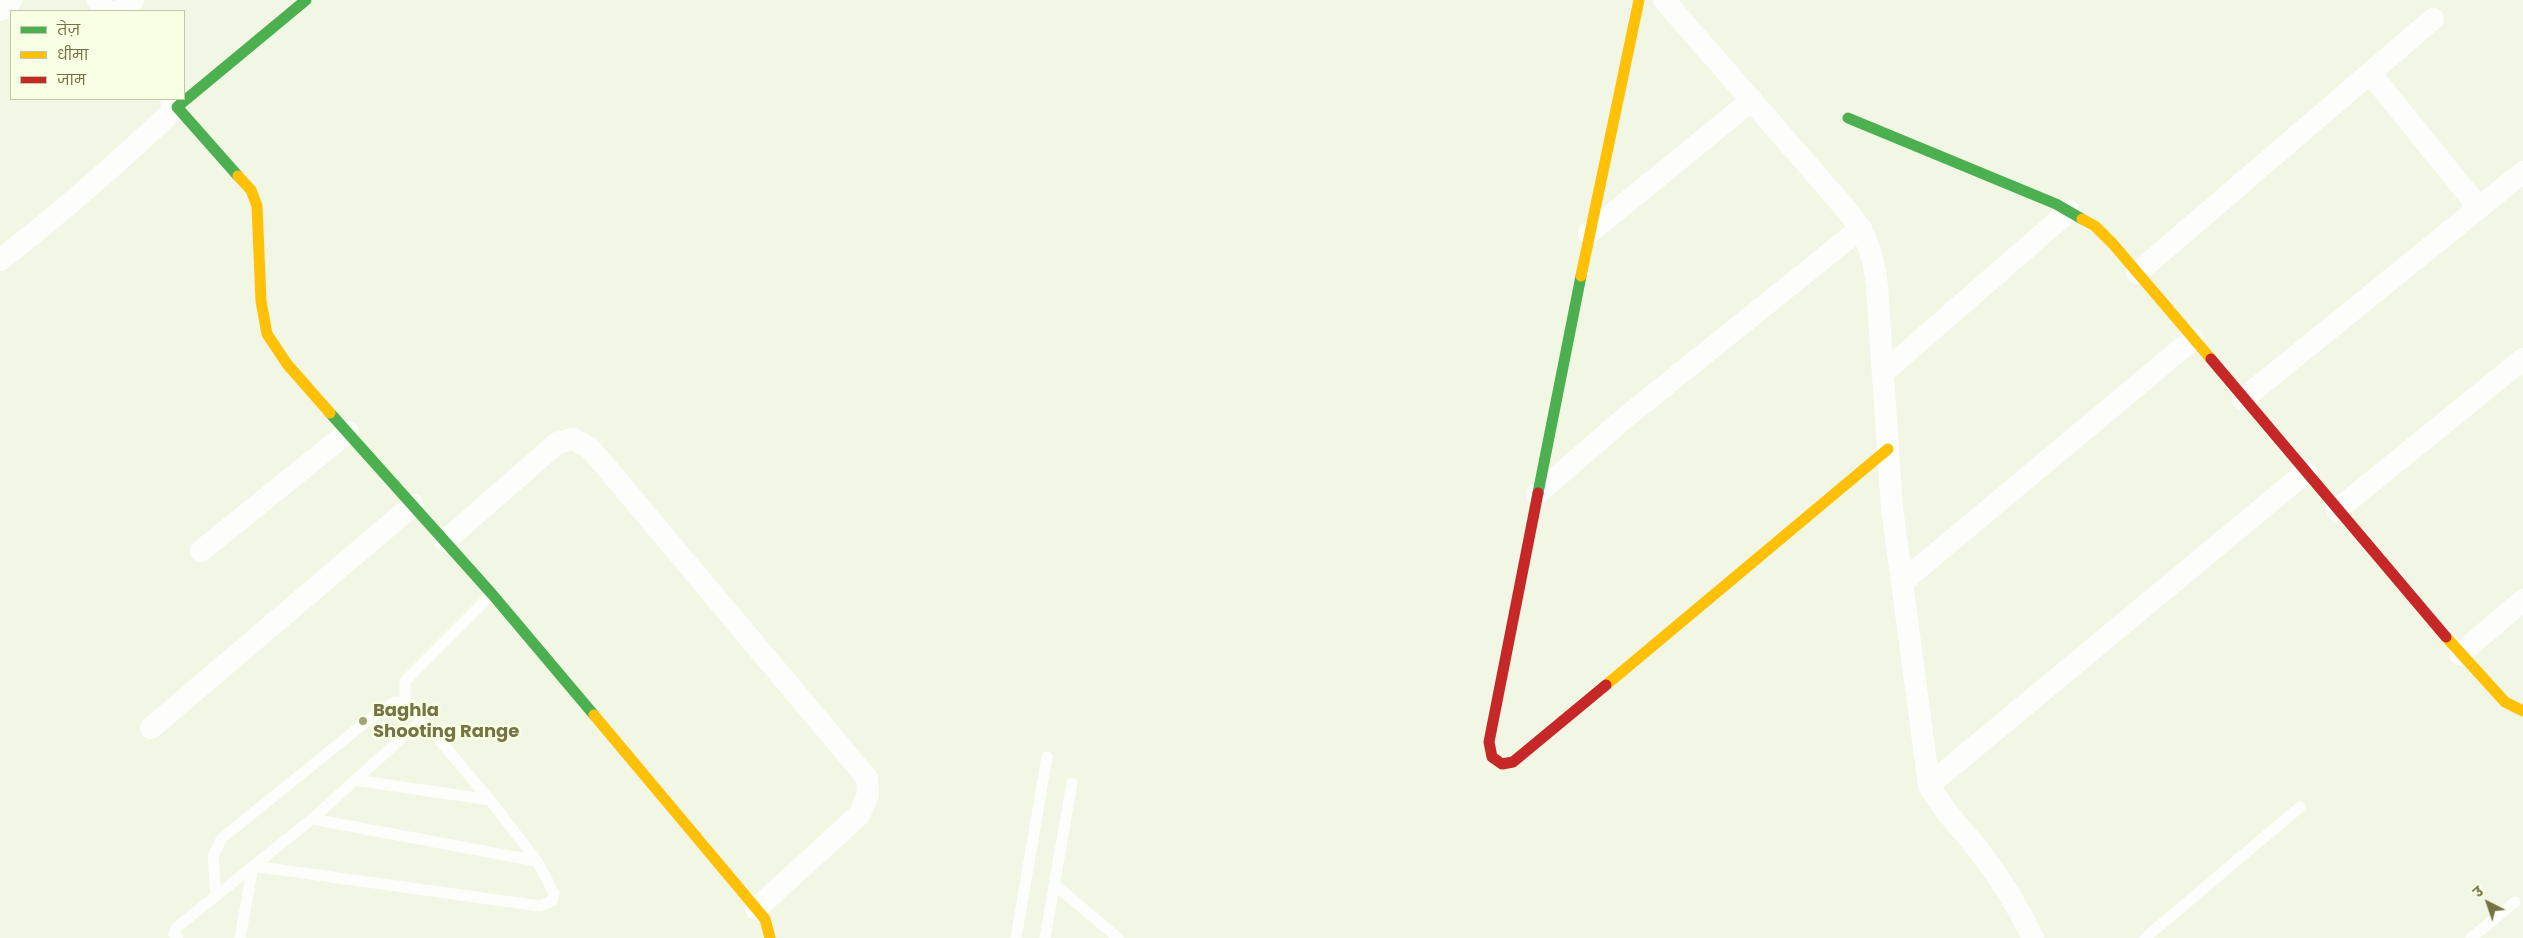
<!DOCTYPE html>
<html>
<head>
<meta charset="utf-8">
<style>
	body { margin:0 }
	#map { position:relative; width:2523px; height:938px; overflow:hidden; background:#f2f6e5; font-family:Poppins,"Noto Sans Devanagari",sans-serif }
	canvas { display:block }
	.legend { position:absolute; left:10px; top:10px; width:175px; height:90px; box-sizing:border-box; background:#f9ffe5; border:1px solid #c4c7a5; margin:0; padding:6px 9px; list-style:none; font-size:15px; color:#757444 }
	.legend li { display:flex; align-items:center; gap:10px; height:25px }
	.legend b { width:25px; border:1px solid #c4c7a5 }
	.north { position:absolute; left:2463px; top:878px; width:50px; height:50px; -webkit-text-stroke:4px #f9ffe5; paint-order:stroke; rotate:319deg; font-size:14px; font-weight:700; line-height:20px; text-align:center; color:#757444 }
	.north::after { content:''; display:block; margin:auto; width:18px; height:22px; background:#757444; clip-path:polygon(50% 0,100% 100%,50% 72%,0 100%) }
</style>
</head>
<body>
<div id="map">
<canvas width="2523" height="938"></canvas>
<ul class="legend">
<li><b style="height:6px;background:#4caf50"></b>तेज़</li>
<li><b style="height:6px;background:#ffc107"></b>धीमा</li>
<li><b style="height:6px;background:#c62828"></b>जाम</li>
</ul>
<div class="north">उ</div>
</div>
<script>
const context = document.querySelector('canvas').getContext('2d');
context.lineJoin = 'round';
function stroke(path, color, width, dash) { context.strokeStyle = color; context.lineWidth = width; context.lineCap = dash ? 'butt' : 'round'; context.setLineDash(dash || []); context.stroke(path); }
function label(font, color, halo, rows, align = 'center') {
  context.font = font + ' Poppins,sans-serif'; context.lineWidth = 5; context.setLineDash([]); context.textBaseline = 'middle'; context.strokeStyle = halo; context.fillStyle = color; for (const [text, x, y, turn = 0] of rows) {
    context.save(); context.translate(x, y); context.rotate((+turn || 0) * Math.PI / 180); context.textAlign = isNaN(turn) ? turn : align; if (halo) context.strokeText(text, 0, 0); context.fillText(text, 0, 0); context.restore();
  }
}
stroke(new Path2D(`
	M405,704V681L492,594
	M355,780L490,800
	M312,819L537,861
	M1054,884L1118,938
	M216,896L213,855L222,838L382,709L395,702L405,704L414,710L490,800L537,861L554,893L552,901L540,906L253,866L240,938
	M178,938L174,934L177,927L312,819L422,720
	M1016,938L1047,757
	M1045,938L1072,783
	M2145,938L2300,807
	M2471,938L2515,902`), '#fdfefb', 11);
stroke(new Path2D(`
	M98,0L106,11
	M1664,0L1846,209C1867,236 1873,252 1877,286L1892,508L1929,785C1942,810 1963,830 1980,852C2001,879 2018,907 2033,938
	M0,10L11,0
	M120,11L133,0
	M2370,73L2479,208
	M1589,233L1752,100
	M0,260C62,212 120,161 177,107L171,99
	M2137,273L2433,19
	M1883,373L2069,211
	M2243,399L2523,172
	M1537,494L1626,417L1861,228
	M2337,510L2523,359
	M445,541L557,443L573,439L590,448L867,778L868,795L859,815L756,909
	M201,551L348,432
	M1902,582L2193,339
	M2460,654L2523,600
	M151,728L413,505
	M1929,785L2306,472`), '#fdfefb', 22);
stroke(new Path2D(`
	M1848,118L2056,204L2082,219
	M238,176L177,107L306,0
	M330,413L492,594L594,715
	M1538,493L1581,276`), '#4caf50', 11);
stroke(new Path2D(`
	M238,176L251,190L257,206L261,301L267,334L287,364L330,413
	M2082,219L2095,226L2113,244L2211,359
	M1581,276L1639,0
	M2446,637L2505,702L2523,711
	M1606,685L1888,449
	M594,715L765,919L770,938`), '#ffc107', 11);
stroke(new Path2D(`
	M2211,359L2446,637
	M1538,493L1489,742L1492,757L1502,764L1513,762L1606,685`), '#c62828', 11);
for (const [x, y, r, color] of [
	[363,721,5,"#a1a27c"]
]) { const dot = new Path2D(); dot.arc(x, y, r, 0, 2 * Math.PI); context.fillStyle = color; context.fill(dot); stroke(dot, '#f9ffe5', 2); }
label('bold 18px', '#757444', '#f9ffe5', [
	["Baghla",373,711],
	["Shooting Range",373,732]
], 'left');
</script>
</body>
</html>
